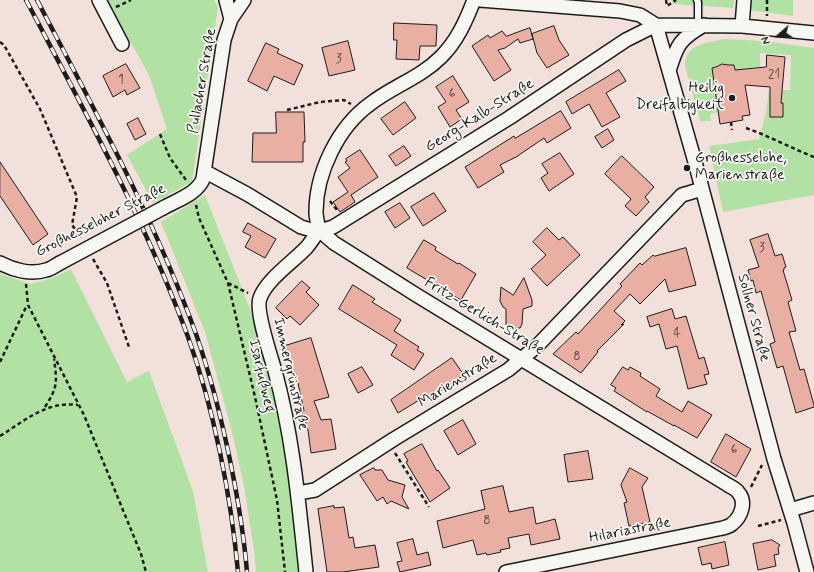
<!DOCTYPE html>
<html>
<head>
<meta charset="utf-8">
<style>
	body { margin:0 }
	#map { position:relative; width:814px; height:572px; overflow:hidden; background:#f2e1da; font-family:Mynerve,sans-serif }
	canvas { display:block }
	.north { position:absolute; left:758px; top:16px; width:40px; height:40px; -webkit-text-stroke:3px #f6f6f2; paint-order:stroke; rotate:250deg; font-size:11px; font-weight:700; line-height:16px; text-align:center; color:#1c1c1c }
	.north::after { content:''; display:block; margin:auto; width:14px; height:18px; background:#1c1c1c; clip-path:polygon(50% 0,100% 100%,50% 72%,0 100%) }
</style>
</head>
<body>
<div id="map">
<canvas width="814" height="572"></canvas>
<div class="north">N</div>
</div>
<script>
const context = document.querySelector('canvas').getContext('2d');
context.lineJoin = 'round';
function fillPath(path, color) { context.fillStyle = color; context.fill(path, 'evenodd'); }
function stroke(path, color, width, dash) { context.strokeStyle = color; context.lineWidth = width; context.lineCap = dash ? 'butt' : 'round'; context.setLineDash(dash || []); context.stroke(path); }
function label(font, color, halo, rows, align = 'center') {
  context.font = font + ' Mynerve,sans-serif'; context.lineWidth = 3.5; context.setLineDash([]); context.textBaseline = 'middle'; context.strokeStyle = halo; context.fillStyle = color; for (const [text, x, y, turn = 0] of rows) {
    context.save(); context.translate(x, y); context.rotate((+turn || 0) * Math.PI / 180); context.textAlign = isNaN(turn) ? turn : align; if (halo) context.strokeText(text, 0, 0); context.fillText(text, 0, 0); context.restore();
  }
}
fillPath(new Path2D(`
	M107,0H214L218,7L192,182L153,203L127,155L167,129L149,75Z
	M672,0H734L733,8L673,4Z
	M749,0H793V16L748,10Z
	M724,39L764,41L814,48V195L723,212L709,146L759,139L766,112L769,90H790L791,55L760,53V67L735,70L734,65L727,66L723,64L718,67L712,68L718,112L710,114L711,121H700L685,66C685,43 707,43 724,39Z
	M205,195L252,314L279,418L293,497L300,572H256L254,551L244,486L232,432L205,332L161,222Z
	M71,269L127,382L149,371L193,491L208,572H0V274L31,284L52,278Z`), '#b1e2a3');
const building = new Path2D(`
	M394,23L437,25L436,46H420L419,60L396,59L397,40H394Z
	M554,26L559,40L569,55L547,68L537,53L532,34Z
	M530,28L533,39L520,43L518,39L505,48L498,50L511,70L494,81L472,46L488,35L490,38L502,31L506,36Z
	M348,41L355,70L329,76L322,48Z
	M266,43L279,49L277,53L303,65L294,85L274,76L267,91L248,81Z
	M767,55L785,57L781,103H783V117H770V87L745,85L750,115L742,116L743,120L720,124L712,68L716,67L722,64L728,65H734L735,70L766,67Z
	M126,64L140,88L127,95L125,90L113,97L103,76Z
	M619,70L626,81L606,93L620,117L602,127L589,104L572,114L566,102Z
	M453,76L469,102L456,110L462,119L450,127L438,107L446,102L436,87Z
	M405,102L416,118L393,135L381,119Z
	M561,111L571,128L547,143L544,138L516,157L500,165L504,172L478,188L465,167L514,136L515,138Z
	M276,112H304L305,142H303V162H252L253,133H276Z
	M138,118L146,134L135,140L127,124Z
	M608,129L614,140L602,148L595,137Z
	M404,146L411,156L396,166L389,156Z
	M360,150L378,177L351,195L355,202L340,212L333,202L348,192L338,177L350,168L345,162L347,161L346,159Z
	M560,153L574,174L549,191L541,178L548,173L542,164Z
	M622,156L654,187L645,197L649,202L636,216L625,206L631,199L605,174Z
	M0,162L48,234L33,245L0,196Z
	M434,193L446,211L423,226L411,207Z
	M400,203L410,218L395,228L385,212Z
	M248,223L276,239L265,258L245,247L251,236L243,232Z
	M547,228L559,240L563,237L580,255L547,286L531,269L546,255L533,242Z
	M768,234L775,256L782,254L786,267L784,268V270H783L792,300L788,302L796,331L789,332L800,370L804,369L814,405V407L796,413L783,366L777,368L770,344L775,342L761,291L756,293L753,280L751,281L748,270L759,267L750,240Z
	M424,240L436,247L435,250L458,264L459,263L476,274L461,300L407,268Z
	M686,248L696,285L669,292L665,279L640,304L630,294L614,311L625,321L621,325L624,324L597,351L598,352L581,373L553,354L576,332L578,334L622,286L620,284L640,263L642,265L653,255L654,256Z
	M524,278L532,300V306L523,309L522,324L520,328L511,329L506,325V309L503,307L500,301L501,287L513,295Z
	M302,281L310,288L306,292L319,305L300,325L290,316L287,319L276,308Z
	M353,285L375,299L372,302L401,320L394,331L419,347L417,350L424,354L414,370L391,355L397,345L339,309Z
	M672,309L675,319L686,316L699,359L704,357L709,374L704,375L707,384L688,389L677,346L666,349L659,324L650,327L647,317Z
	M311,338L329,397L314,401L321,420L331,419L336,449L311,453L308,430L302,412L304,411L296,374L294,375L285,346Z
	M452,358L464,375L436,394L434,391L398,413L391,400Z
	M362,367L373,385L358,393L348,374Z
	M623,367L628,370L630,367L641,373L640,376L660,389L656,396L682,412L688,401L712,415L697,438L674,425V426L647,411V412L614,391L616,388L611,385Z
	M463,420L476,444L458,455L444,431Z
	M726,434L751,449L736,477L711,462Z
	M422,444L437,471L438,470L450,488L430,502L413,474L406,462L408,461L404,454Z
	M588,451L593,479L568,482L564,455Z
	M374,468L375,470H382L388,480L405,485L402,497L409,509L391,501L387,504L383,497L377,501L360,475Z
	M630,468L648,478L642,487L650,522L629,526L624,503L627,502L621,485Z
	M503,486L509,512L533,507L536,524L555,519L560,539L531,545L529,534L508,538L510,548L500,550L501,552L487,555L486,553L477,555L473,540L443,548L437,521L485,509L481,491Z
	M334,506V508L344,507L349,538L353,537L355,548L375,545L379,567L343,572H327L318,509Z
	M413,539L417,555L428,552L431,565L400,572L397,562L402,561L397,543Z
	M772,540L780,545L778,548L779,554L774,555L776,566L758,570L753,544Z
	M725,542L729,565L712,569L711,563L702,565L698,548Z`);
fillPath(building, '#e8afa2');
stroke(building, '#1c1c1c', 1);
const lane = new Path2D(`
	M697,0L698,2V25`);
const street = new Path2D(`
	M99,0L122,44
	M226,0L231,19
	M480,0L620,11L640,15L656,25L742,26L814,33
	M656,25L695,162L774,459L794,523L807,572
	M742,26L744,0
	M669,71C677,44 680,39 704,25
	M204,171L247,194L301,227C312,231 323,231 333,227L509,118L626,40L656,25
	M163,208C177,200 197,194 203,179L224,40L231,19L244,0
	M319,230L334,243L418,296L728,485C731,487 736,489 738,492C747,502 741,517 732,524C730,526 726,527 723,528L506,572
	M319,230C318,224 316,218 316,212C316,173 338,127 370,104C393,86 420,78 441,57C457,41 466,21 474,0
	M0,263C13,270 31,275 46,270C51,269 56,265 60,263
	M298,493L315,490L394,439L508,370L537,346L682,195L702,189
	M790,510L814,503
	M306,572C299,505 293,437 275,371C271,357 255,310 260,298C267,279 293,262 307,247C311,242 315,236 319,230`);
stroke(lane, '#1c1c1c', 9);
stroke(street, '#1c1c1c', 16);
stroke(new Path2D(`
	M666,0L667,6L676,0
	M767,0V16
	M116,7L131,0
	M0,42L4,45L40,109L77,197L72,225L81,237
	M287,110L320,102L344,100L351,104
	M731,122L732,130
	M746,128C769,136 791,148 814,157
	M160,134L170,158L186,180
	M330,201L337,210
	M196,205L199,218L228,283L255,397L277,500L285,572
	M93,259L107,283L129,347
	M228,283L248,293
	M26,284L28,305L84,415L141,554L146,572
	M0,362L27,305
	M45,407C58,387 57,382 54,359
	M0,436C26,420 46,401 78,405
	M395,453L429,507
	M751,487L762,465
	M758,526L781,520`), '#1c1c1c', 2.5, [4, 3]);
stroke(lane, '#f6f6f2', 6);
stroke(street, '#f6f6f2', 13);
const rail = new Path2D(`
	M26,0C84,110 145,220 188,337C214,409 231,496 238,572
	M37,0C94,109 154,218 196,334C211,377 222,421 231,465C238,500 244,536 247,572`);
stroke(rail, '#1c1c1c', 4.5);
stroke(rail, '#f6f6f2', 3, [9]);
const streetBridge = new Path2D(`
	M60,263L163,208`);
stroke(streetBridge, '#1c1c1c', 16, []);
stroke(streetBridge, '#f6f6f2', 13);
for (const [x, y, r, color] of [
	[732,98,4,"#1c1c1c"],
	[687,168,4,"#1c1c1c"]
]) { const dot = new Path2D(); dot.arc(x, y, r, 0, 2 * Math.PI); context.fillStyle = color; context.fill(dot); stroke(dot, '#f6f6f2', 1.5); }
label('13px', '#4f413e', null, [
	["3",339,59],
	["21",774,75],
	["1",121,80],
	["6",452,94],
	["3",762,248],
	["4",677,334],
	["8",577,357],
	["6",734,450],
	["8",487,521]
]);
label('15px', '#1c1c1c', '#f6f6f2', [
	["Pullacher Straße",203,81,-80],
	["Georg-Kalb-Straße",480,116,-32],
	["Großhesseloher Straße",101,221,-27],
	["Fritz-Gerlich-Straße",484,317,31],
	["Sollner Straße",753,318,75],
	["Immergrünstraße",290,374,77],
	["Isarfußweg",261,376,77],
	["Marienstraße",458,381,-32],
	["Hilariastraße",630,531,-11]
]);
label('15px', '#1c1c1c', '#f6f6f2', [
	["Heilig",724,89],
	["Dreifaltigkeit",724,106],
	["Großhesselohe,",695,159,"left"],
	["Marienstraße",695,176,"left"]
], 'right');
</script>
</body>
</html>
